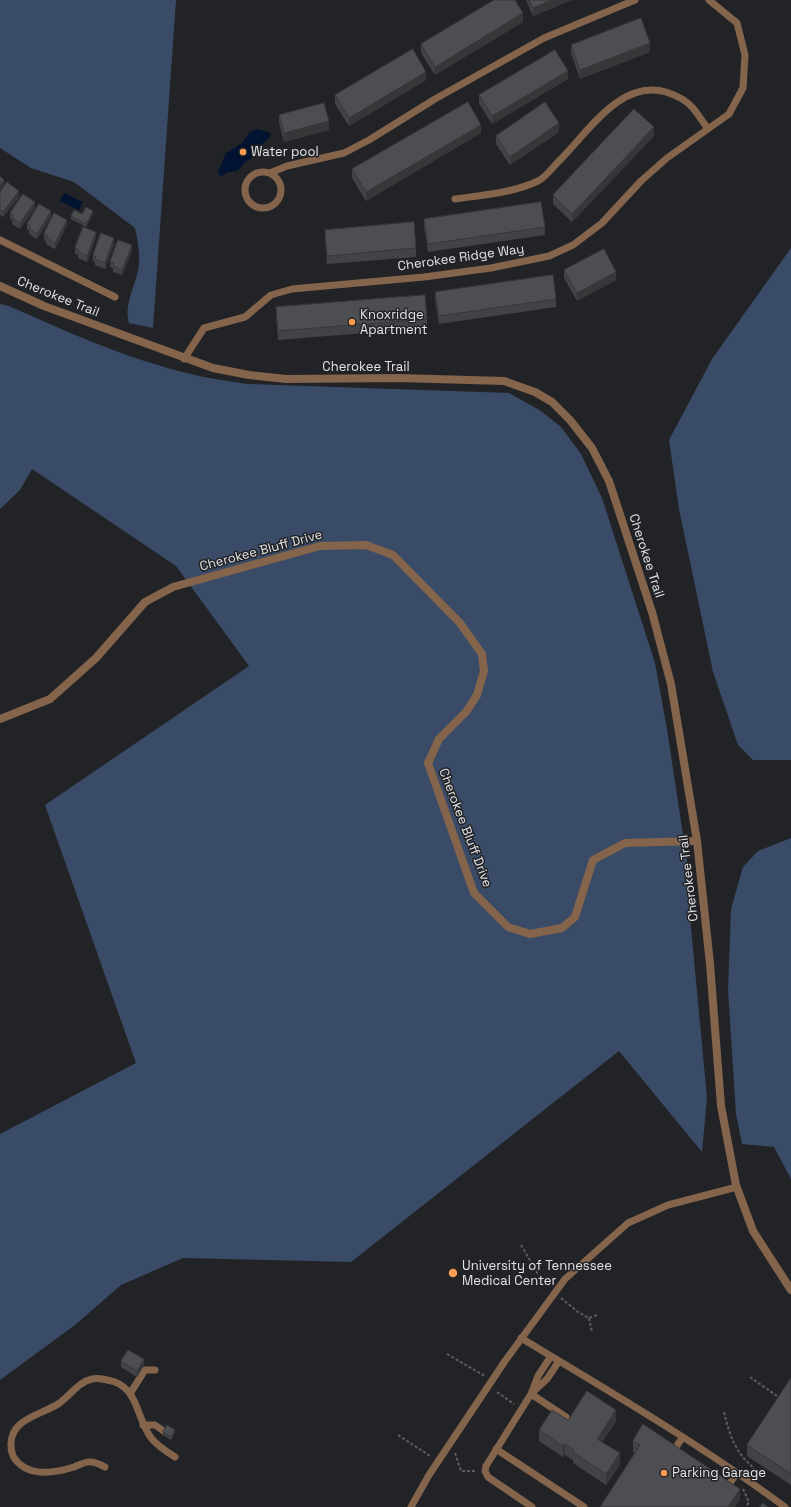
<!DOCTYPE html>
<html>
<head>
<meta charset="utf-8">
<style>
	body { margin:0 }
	canvas { display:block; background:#222326 }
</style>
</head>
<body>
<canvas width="791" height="1507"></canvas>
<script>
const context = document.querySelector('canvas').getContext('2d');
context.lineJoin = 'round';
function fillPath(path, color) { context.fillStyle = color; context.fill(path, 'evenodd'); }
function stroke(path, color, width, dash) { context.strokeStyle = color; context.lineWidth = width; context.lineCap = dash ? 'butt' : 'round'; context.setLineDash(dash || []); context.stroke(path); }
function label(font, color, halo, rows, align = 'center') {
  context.font = font + ' "Space Grotesk",sans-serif'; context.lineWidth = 3; context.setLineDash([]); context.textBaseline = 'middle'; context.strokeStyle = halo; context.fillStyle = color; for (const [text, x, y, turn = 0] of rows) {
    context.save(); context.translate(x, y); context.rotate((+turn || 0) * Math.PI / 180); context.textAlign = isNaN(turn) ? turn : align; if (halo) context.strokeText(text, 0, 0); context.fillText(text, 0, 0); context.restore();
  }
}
fillPath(new Path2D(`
	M0,0H176L153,328L129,323C124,305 134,289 138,271C141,258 138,241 135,228L74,182L31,168L0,148Z
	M791,248V760H753L738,745L713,672L679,509L669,440L712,359Z
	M0,304L9,306C59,328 109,351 161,366C189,375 219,380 248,384L509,393L541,411L561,427L581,454L602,498L655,663L667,729L687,861L690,917L707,1098L702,1152L619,1051L351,1262L183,1258L121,1285L75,1325L0,1380V1134L136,1063L45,805L249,666L176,566L32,469L20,490L0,509Z
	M791,838V1179L774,1147L742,1144L736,1114L728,990L731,909L743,867L758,851Z`), '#394b66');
fillPath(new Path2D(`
	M257,129L270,133L271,136L262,144L257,155L245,162L238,171L228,172L222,176L219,175L218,171L226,153L242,143L250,132Z
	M64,193L83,202L79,210L60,201Z`), '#021331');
stroke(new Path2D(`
	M521,1245L538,1274L548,1285
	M561,1298L578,1312L589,1318L597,1315
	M589,1318L592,1332
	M447,1354L485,1376
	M750,1377L780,1398
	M497,1392L514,1404
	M724,1412C729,1434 736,1454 754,1468L752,1472
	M398,1435L430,1456
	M455,1453L461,1471H476
	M743,1489L749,1502L746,1507`), '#5c5d60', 2, [3, 2]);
stroke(new Path2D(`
	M245 190a18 18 0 1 1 36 0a18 18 0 1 1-36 0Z
	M270,173L287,166L344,153L369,140L435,99L544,38L635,0
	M455,199C482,195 513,193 538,181C545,178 552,168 558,162C587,134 619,79 666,92C675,95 686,100 692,107C698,114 703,122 708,129
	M0,240L115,297
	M184,359L204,328L245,317L271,295L292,289L424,277L491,268L549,256L573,245L602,223L641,181L667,158L729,114L743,88L745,55L737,23L709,0
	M521,1338C611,1392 701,1445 785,1507
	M131,1392L145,1370H155
	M533,1392L547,1379L559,1361
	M531,1394L566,1417
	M143,1425H155L165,1432
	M496,1449L584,1507
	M671,1454L683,1437
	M105,1467C101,1465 96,1462 91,1462C86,1461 79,1465 74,1467C55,1473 29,1478 15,1459C12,1455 11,1450 11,1445C10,1419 41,1415 58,1404C69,1397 78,1382 92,1379C99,1377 108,1380 115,1382C139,1391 137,1421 152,1439C158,1446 167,1452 175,1457
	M725,1490L737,1473
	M411,1507L429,1475L505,1361L565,1279L628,1223L668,1205L737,1187
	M532,1507L488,1477L485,1471L486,1466L531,1394L538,1376L551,1356`), '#85644c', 7);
stroke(new Path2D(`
	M0,719L50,699L96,658L145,602L173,587L320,546L366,545L393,555L460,623L482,654L484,671L477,695L466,712L439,739L428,763L474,893L508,927L530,934L562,928L575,917L593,860L625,843L697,841`), '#85644c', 8);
stroke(new Path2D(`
	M0,286L44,306L213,368L249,375L286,379L399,378L504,381L535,392L552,402L570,420L592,448L609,481L652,612L671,684L697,841L710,964L721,1106L736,1185L753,1231L791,1290`), '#85644c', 8);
fillPath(new Path2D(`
	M526,0H572L533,16Z
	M523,22L435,75L421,53V44Z
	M571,45L650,52L580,79L571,53Z
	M568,79L492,124L479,103V95Z
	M426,80L349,126L335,104V95Z
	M279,115L329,130L284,142L279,123Z
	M559,132L510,165L496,144V136Z
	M481,133L366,201L352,178V169Z
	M654,136L572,222L553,204V195Z
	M0,192L19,197L3,217L0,215Z
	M35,208L20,229L12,224V220L10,219V213Z
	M82,214H93L86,227L71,219V216Z
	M51,217L37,239L29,234V231L27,229V224Z
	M424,219L545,227V235L428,252L424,227Z
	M67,225L55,249L46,244V241L44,240V234Z
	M325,230L416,248V257L327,264L325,239Z
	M96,237L87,262L78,258V255L75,254V248Z
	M114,244L105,269L95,265V262L93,261V255Z
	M132,251L122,275L113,272V268L110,267V262Z
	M564,270L616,280L577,301L564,278Z
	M435,292L556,299V307L439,324L435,300Z
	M276,307L427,319V328L278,340L276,316Z
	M121,1361L144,1365L137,1377L121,1367Z
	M791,1378V1485L747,1456V1445Z
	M568,1420L616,1421L602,1442L620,1465L606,1485L573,1463V1460L565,1455L563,1457L539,1441V1430Z
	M163,1432L175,1433L171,1440L163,1435Z
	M633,1441L740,1500L635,1453L633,1452Z`), '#414346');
fillPath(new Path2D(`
	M552,0H572L533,16V8Z
	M523,13V22L435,75V67Z
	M650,43V52L580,79V70Z
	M568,71V79L492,124V116Z
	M426,72V80L349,126V118Z
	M329,121V130L284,142V133Z
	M559,123V132L510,165V157Z
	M481,125V133L366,201V192Z
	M654,127V136L572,222V214Z
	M4,180V185L0,190V185Z
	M19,191V197L3,217V212Z
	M35,202V208L20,229V223Z
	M51,211V217L37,239V234Z
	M93,211V214L86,227V224Z
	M67,220V225L55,249V243Z
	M96,232V237L87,262V256Z
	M114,238V244L105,269V263Z
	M132,245V251L122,275V270Z
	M616,272V280L577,301V293Z
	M144,1359V1365L137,1377V1371Z
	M616,1410V1421L597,1450V1439Z
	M175,1430V1433L171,1440V1437Z
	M565,1444V1455L563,1457V1446Z
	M620,1453V1465L606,1485V1474Z
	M740,1489V1500L735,1507H728Z`), '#353739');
const building = new Path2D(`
	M494,0H515L523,13L435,67L421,44Z
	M529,0H552L533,8Z
	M641,18L650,43L580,70L571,45Z
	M413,49L426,72L349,118L335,95Z
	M555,50L568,71L492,116L479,95Z
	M468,102L481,125L366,192L352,169Z
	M545,102L559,123L510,157L496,136Z
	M324,103L329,121L284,133L279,115Z
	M634,109L654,127L572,214L553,195Z
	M0,176L4,180L0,185Z
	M7,182L19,191L3,212L0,210V192Z
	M23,194L35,202L20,223L12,218L13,215L10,213Z
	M541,202L545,227L428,244L424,219Z
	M39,204L51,211L37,234L29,228L30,226L27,224Z
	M86,207L93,211L86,224L71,216L74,210L82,214Z
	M54,213L67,220L55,243L46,238L48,236L44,234Z
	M414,222L416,248L327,256L325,230Z
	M83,227L96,232L87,256L78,252L79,250L75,248Z
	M101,233L114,238L105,263L95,259L96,257L93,255Z
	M118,240L132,245L122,270L113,266L114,263L110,262Z
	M604,249L616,272L577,293L564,270Z
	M553,275L556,299L439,316L435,292Z
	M425,295L427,319L278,331L276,307Z
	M128,1350L144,1359L137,1371L121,1361Z
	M791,1378V1474L747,1445Z
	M587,1391L616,1410L597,1439L620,1453L606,1474L573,1452L574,1450L565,1444L563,1446L539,1430L552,1410L568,1420Z
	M643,1424L740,1489L728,1507H600L640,1445L633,1441Z
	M167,1425L175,1430L171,1437L163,1432Z
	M763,1503L768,1507H760Z`);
fillPath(building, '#4c4e51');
stroke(building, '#353739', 1);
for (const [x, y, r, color] of [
	[243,152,4,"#fc9d53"],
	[352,322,4,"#fc9d53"],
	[453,1273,5,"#fc9d53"],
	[664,1473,4,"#fc9d53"]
]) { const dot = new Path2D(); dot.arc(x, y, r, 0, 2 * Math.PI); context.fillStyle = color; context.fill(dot); stroke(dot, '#222326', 1.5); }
label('13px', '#e3e4e6', '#222326', [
	["Water pool",251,152],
	["Knoxridge",360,315],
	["Apartment",360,330],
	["University of Tennessee",462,1266],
	["Medical Center",462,1281],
	["Parking Garage",672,1473]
], 'left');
label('13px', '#e3e4e6', '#222326', [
	["Cherokee Ridge Way",461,258,-8],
	["Cherokee Trail",58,297,22],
	["Cherokee Trail",366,367],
	["Cherokee Bluff Drive",261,551,-15],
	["Cherokee Trail",646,556,72],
	["Cherokee Bluff Drive",465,828,69],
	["Cherokee Trail",689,878,-97]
]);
</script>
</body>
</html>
